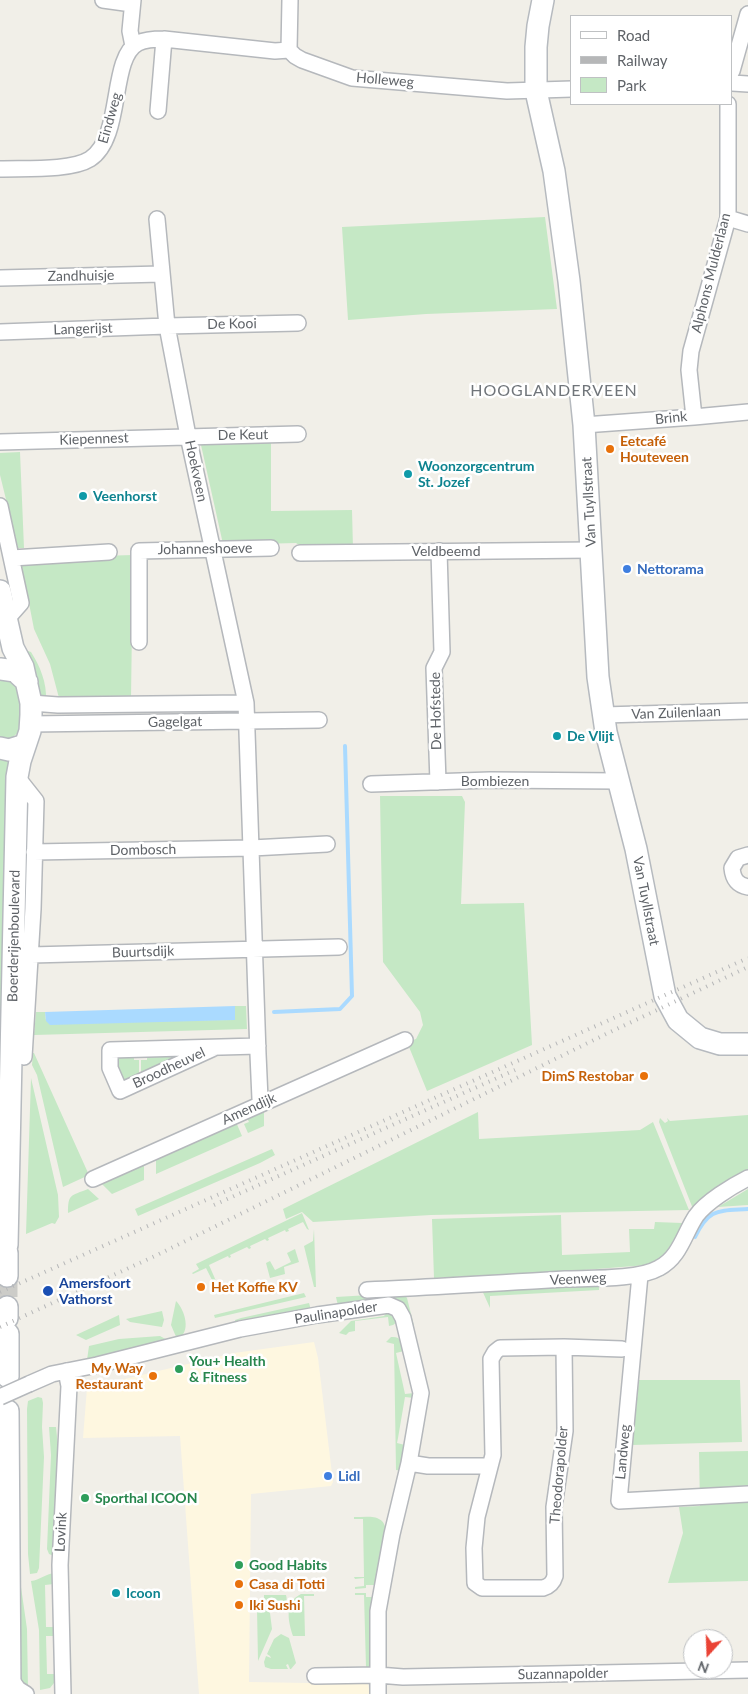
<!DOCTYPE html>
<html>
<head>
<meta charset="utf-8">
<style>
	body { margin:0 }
	#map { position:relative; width:748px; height:1694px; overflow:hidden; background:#f1efe8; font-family:Lato,sans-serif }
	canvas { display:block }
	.legend { position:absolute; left:570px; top:15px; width:162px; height:90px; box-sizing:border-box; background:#fff; border:1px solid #bfc1c3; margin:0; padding:6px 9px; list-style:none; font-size:15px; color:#5f6368 }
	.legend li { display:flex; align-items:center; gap:10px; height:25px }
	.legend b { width:25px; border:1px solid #bfc1c3 }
	.north { position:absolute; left:683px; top:1629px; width:50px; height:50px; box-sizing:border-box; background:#fff; border:1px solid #bfc1c3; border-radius:50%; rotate:200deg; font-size:14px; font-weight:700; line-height:20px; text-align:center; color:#5f6368 }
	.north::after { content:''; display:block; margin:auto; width:18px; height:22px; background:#ea4335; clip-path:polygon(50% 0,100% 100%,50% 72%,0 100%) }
</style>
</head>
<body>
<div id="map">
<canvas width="748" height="1694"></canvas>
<ul class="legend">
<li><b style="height:6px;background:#fff"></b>Road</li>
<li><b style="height:6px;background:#b6b7b8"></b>Railway</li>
<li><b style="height:14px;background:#c5e8c5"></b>Park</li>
</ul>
<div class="north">N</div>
</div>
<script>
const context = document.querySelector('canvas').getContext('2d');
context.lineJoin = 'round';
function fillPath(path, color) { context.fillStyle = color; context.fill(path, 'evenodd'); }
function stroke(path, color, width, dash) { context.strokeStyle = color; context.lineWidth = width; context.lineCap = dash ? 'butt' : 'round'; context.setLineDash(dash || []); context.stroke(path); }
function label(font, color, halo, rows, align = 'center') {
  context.font = font + ' Lato,sans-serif'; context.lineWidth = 5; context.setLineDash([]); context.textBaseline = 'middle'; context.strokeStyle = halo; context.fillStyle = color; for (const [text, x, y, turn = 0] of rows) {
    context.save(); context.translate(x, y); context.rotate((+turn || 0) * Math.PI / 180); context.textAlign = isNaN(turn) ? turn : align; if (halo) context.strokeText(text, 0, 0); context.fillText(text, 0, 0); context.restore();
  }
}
fillPath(new Path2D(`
	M314,1342L318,1358L333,1482L331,1486L251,1494L249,1682L368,1684L370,1694H199L180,1436L83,1438L87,1388L234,1353Z`), '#fef7e0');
fillPath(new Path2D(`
	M545,217L557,309L426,314L348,320L342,227Z
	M271,443V511L352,510L353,549L308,551L296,543L259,544L258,540H227V544H223L201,445Z
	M20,452L24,548H18L0,475V453Z
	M133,555L131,698H59L50,664L34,629L21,562L65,557Z
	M25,650L31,652C40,666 47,683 46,700L38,695Z
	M0,678L16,683L26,712L19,732L10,739L0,738Z
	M0,753L10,755L0,1083Z
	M380,796H462L465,802L461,904L524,903L532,1045L427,1091L407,1042L416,1039L423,1025L420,1012L383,962Z
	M235,1006H246L247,1029L34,1035L36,1012H45L46,1021L235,1020Z
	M33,1053H34L89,1175L63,1187L37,1075L32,1065Z
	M134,1056V1060H139V1077L124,1083L115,1067L117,1057Z
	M147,1056H172L173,1059L141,1075V1060H147Z
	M31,1078L58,1195L59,1217L55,1224L52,1223L26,1234Z
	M264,1110V1126L248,1133L244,1124L249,1122L247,1118Z
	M478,1112L479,1139L640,1130L653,1122L689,1210L431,1215L313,1222L302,1212L286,1219L283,1209Z
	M748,1115V1175L693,1209L659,1122L660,1118L665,1123L668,1121L667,1118L670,1121Z
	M236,1122L242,1136L156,1174V1158Z
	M272,1149L275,1155L260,1163L138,1216L135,1209Z
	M144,1164V1180L112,1194L101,1183Z
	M88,1189L99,1199L68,1213C68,1193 71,1196 88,1189Z
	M748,1189V1205L718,1207Z
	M302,1213L309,1230L307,1229L303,1222L288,1229L289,1231L286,1232L285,1230L268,1238L269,1240L267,1241L265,1239L250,1246L251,1248L249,1249L247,1247L230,1255L231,1257L229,1258L228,1256L209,1265L216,1281L213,1282L206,1268L193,1274L192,1273L199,1269L196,1264Z
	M561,1215L562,1255L630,1252L629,1229H654L655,1222L682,1223C674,1241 666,1258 647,1265L571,1271L434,1278L432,1219Z
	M314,1229L316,1287H314L304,1246L313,1241Z
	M295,1249L299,1262L284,1267L285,1274L270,1278L266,1263L270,1261L275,1270L291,1262L287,1253Z
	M599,1282V1290L490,1296V1308L481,1288Z
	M304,1293L306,1297L215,1318L214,1315Z
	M403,1293L407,1298L414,1326H412L409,1314L405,1307L338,1306L336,1297Z
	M176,1301C185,1310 192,1333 177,1339L171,1325Z
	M309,1303L311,1310L235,1324V1320L241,1318Z
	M162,1311L164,1320L162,1327L130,1322L126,1319Z
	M388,1311L391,1312L397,1322L393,1325L389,1326L388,1317L355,1321V1331L349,1332L346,1335L339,1333L351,1321L384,1316Z
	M119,1315L120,1325L86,1340L76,1335Z
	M160,1336L169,1341L87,1360L89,1346L119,1339Z
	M391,1337C401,1336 402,1342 404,1351L396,1353L405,1394L414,1393V1398L405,1397L398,1438L397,1443L405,1445L401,1471L396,1470L394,1344L386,1342Z
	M639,1380H740L742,1442L632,1445Z
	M38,1397L42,1398L43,1403L42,1427L44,1457L39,1568L37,1573L30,1574L28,1554L27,1409L28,1401Z
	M49,1427H56L59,1457L54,1556L49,1554L47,1549L51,1455Z
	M748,1451V1581L668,1583L683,1533L679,1507L700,1506L699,1452Z
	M354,1517C368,1517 385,1513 386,1532L377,1585H366V1588L355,1589V1587L364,1586V1578L355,1579L354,1577H364L363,1519H354Z
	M18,1566L27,1629L28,1689L19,1682Z
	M55,1573L54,1584L45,1585L46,1627H55V1636H46L47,1674H56L54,1683L50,1688L40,1690L39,1630L31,1581C40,1580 45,1574 55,1573Z
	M355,1593H366V1597H374L371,1667L369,1668L357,1669V1667H366L364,1595H355Z
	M301,1594H314V1596H304L305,1636H293C288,1621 284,1602 301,1594Z
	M264,1595H286C288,1601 285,1608 281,1611L276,1610L264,1599Z
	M262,1604L270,1613L272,1629L258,1661L257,1609Z
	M281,1634L289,1638L296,1663L291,1669H290L288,1664L286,1665L288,1669H271L265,1667L264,1662L266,1656L271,1658L270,1656L267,1654L274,1639Z`), '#c5e8c5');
fillPath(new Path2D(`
	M235,1006V1020L50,1025L46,1021L45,1012Z`), '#aadaff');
stroke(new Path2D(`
	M274,1012L340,1009L352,996L345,746
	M695,1237C709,1208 718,1211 748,1209`), '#aadaff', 4);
stroke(new Path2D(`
	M7,1276V1307`), '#ccccc8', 21, [21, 11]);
const street = new Path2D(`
	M103,0L132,4
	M133,0L130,31L133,46
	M290,0L289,50L295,56L302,60L352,78L507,91L572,89
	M732,71L748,14
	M732,83L748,84
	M158,111L164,39
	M0,169C24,168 71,171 90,159C124,137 109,58 138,43C146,39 156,39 164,39L275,51L289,50
	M728,218L748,224
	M157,219L167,326L188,436L246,703L258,1054L260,1099L263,1103
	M0,278L161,274
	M0,332L167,326L298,323
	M694,417L748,412
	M584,425L694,417L689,370L691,351L728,218V104
	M0,442L298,434
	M0,506L21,603L6,620
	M300,553L592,550
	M12,558L109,552
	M139,642V551L271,548
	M31,703L58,705L246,703
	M603,715L748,711
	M31,724L319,720
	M17,777L36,801L33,909L24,1057
	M438,782L434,668L442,652L439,551
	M371,784L490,780L618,781
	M34,852L252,848L327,844
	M748,855L738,858L732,868C733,879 737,885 748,887
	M31,955L339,947
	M214,1048L120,1091L110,1068V1050L258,1046
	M93,1179L405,1040
	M640,1275L619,1501L748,1494
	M367,1290C433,1287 499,1283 565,1279C590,1278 638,1280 659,1268C680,1257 684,1234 696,1216C706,1202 732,1186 748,1178
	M564,1347L565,1431L554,1507L555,1576C553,1583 550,1586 543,1588H482L475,1583L474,1548L477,1517L493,1455L491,1359L495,1352L500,1348Z
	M564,1347L622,1349
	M29,1384L52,1374L97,1365L240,1329L317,1315L389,1305L398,1309L403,1318L421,1393L409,1463L392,1534L378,1611V1694
	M409,1463L428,1466H490
	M315,1676L378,1675L403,1677L748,1670
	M10,1678L18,1689L26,1694
	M63,1694L60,1565L69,1386L66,1371`);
const secondary = new Path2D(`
	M543,0L538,26L536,47V91L554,171L569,281L584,425L598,677L606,732L636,849L665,996L678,1020L700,1038L720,1044H748
	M0,591L13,648L23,667L31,703V715L30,731L20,761L17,777L7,1245
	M0,669L15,671L27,682
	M0,748L9,750L25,745
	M7,1253V1276
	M7,1307V1318
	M8,1334V1377
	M8,1411L10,1694`);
stroke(street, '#b5b8bc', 18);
stroke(secondary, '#b6babf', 24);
stroke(street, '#fff', 15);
stroke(secondary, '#fff', 21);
stroke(new Path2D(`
	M214,1205L515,1070
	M0,1292L748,958
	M0,1327L155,1256L604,1035L748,967`), '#b6b7b8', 4, [1, 6]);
const streetBridge = new Path2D(`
	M0,1397L29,1384`);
stroke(streetBridge, '#b5b8bc', 18, []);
stroke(streetBridge, '#fff', 15);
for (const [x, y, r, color] of [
	[610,449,5,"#e8710a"],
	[408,474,5,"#0f9aa8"],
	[83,496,5,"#0f9aa8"],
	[627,569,5,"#3f7fe0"],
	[557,736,5,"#0f9aa8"],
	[644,1076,5,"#e8710a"],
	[201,1287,5,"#e8710a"],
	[48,1291,6,"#1a4fb4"],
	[179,1369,5,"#2e9e5b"],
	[153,1376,5,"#e8710a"],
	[328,1476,5,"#3f7fe0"],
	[85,1498,5,"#2e9e5b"],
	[239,1565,5,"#2e9e5b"],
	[239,1584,5,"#e8710a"],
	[116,1593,5,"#0f9aa8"],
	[239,1605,5,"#e8710a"]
]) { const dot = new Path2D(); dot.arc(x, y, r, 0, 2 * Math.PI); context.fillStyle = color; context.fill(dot); stroke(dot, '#fff', 2); }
label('14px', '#5f6368', '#fff', [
	["Holleweg",385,80,5],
	["Eindweg",110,118,-74],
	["Alphons Mulderlaan",711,273,-76],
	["Zandhuisje",81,276,-1],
	["De Kooi",232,324,-1],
	["Langerijst",83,329,-2],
	["Brink",671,418,-6],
	["De Keut",243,435,-1],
	["Kiepennest",94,439,-2],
	["Hoekveen",196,471,78],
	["Van Tuyllstraat",589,502,-93],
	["Johanneshoeve",205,549,-1],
	["Veldbeemd",446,551],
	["De Hofstede",436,711,-91],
	["Van Zuilenlaan",676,713,-2],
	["Gagelgat",175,722,-1],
	["Bombiezen",495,781],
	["Dombosch",143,850,-1],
	["Van Tuyllstraat",646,901,79],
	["Boerderijenboulevard",14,936,-89],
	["Buurtsdijk",143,952,-2],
	["Broodheuvel",169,1068,-25],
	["Amendijk",249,1109,-24],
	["Veenweg",578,1279,-3],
	["Paulinapolder",336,1313,-9],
	["Landweg",623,1452,-85],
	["Theodorapolder",559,1475,-85],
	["Lovink",61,1532,-87],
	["Suzannapolder",563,1674,-1]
]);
label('bold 14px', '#c56008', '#fff', [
	["Eetcafé",620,441],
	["Houteveen",620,457],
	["DimS Restobar",634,1076,"right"],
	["Het Koffie KV",211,1287],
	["My Way",143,1368,"right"],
	["Restaurant",143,1384,"right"],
	["Casa di Totti",249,1584],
	["Iki Sushi",249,1605]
], 'left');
label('bold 14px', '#0d838f', '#fff', [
	["Woonzorgcentrum",418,466],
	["St. Jozef",418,482],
	["Veenhorst",93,496],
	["De Vlijt",567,736],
	["Icoon",126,1593]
], 'left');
label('bold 14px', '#366cbe', '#fff', [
	["Nettorama",637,569],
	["Lidl",338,1476]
], 'left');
label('bold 14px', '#164399', '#fff', [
	["Amersfoort",59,1283],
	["Vathorst",59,1299]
], 'left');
label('bold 14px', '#27864d', '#fff', [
	["You+ Health",189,1361],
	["& Fitness",189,1377],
	["Sporthal ICOON",95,1498],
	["Good Habits",249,1565]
], 'left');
context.letterSpacing = '1px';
label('16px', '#70757a', '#fff', [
	["HOOGLANDERVEEN",554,391]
]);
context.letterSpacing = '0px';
</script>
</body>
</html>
